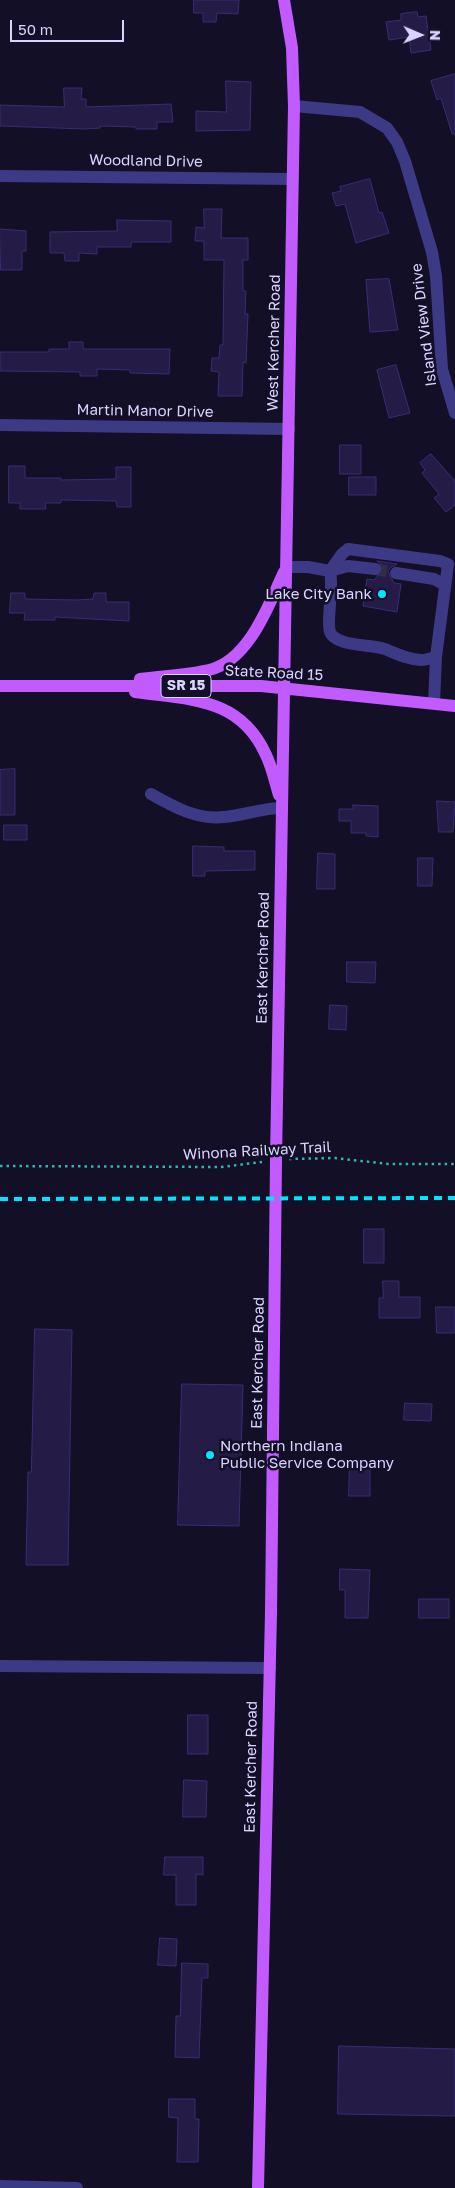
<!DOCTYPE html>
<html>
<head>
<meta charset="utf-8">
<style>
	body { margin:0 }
	#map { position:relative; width:455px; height:2188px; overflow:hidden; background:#130f26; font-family:"Golos Text",sans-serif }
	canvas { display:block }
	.north { position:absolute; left:395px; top:10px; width:50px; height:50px; -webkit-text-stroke:4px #130f26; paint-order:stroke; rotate:91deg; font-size:14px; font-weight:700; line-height:20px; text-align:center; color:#d9d4ff }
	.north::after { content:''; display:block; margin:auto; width:18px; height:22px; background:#d9d4ff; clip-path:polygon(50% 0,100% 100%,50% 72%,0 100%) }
	.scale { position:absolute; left:10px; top:20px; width:114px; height:22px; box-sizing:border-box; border:2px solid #d9d4ff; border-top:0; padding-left:6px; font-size:15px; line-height:18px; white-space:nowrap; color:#d9d4ff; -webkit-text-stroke:4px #130f26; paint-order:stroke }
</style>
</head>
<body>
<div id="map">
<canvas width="455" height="2188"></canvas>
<div class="north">N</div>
<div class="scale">50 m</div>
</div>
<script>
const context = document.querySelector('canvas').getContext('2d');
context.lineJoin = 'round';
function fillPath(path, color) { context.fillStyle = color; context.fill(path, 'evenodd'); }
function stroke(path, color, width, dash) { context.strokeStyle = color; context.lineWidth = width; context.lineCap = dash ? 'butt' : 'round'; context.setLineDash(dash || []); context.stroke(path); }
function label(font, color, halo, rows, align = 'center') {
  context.font = font + ' "Golos Text",sans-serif'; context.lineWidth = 5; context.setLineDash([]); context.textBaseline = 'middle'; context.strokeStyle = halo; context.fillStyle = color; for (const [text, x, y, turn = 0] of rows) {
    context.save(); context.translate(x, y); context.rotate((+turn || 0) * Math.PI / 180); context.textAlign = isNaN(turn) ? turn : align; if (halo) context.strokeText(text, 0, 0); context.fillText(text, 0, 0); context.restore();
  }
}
const building = new Path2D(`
	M194,0H239L238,14L217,13L216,22H203V13H194Z
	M417,12L418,17L426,16L431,50L411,53L409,37L389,40L386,22L401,20V14Z
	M455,74V134H452L441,98L437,100L431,81Z
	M226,81L251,82L250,130L196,131V111L226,112Z
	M64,88H82L81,99H86V107L171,104L173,122H157V129H136V127L100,126V128L86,129L0,126V105L64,107Z
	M370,179L379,213L382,212L389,233L356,243L345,204L336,206L332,193L341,191L340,187Z
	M204,209H222L221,238H248V260H243V291H246L245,314H248L246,363L243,362L242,396H218L219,372L211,371L212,358H219L220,345H223L224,260H204V241H195L196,227L204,228Z
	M117,220L171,221V242H131V247H97V254L79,253V261H65L64,253H50V232L117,231Z
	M0,229L26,231V251H22V270H1Z
	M389,279L398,330L370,332L366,280Z
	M69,342H83V349H170L169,374L130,373V370L97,369V376H80V372L0,371V352H49V349H69Z
	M396,365L410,413L389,418L377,370Z
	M340,445H361V474H340Z
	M431,454L455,481V505L446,512L434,498L439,494L422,473L425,470L420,463Z
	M9,466H25V478H61V480L116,479V467H131V507H117L116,501L61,500V503H45L46,509H20V503H9Z
	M349,477H376V495H349Z
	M377,561L397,564L390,568L388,572L394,583L401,584L397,612L363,606L367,579L374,580L383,570L382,565Z
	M11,593H25V599L76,600L93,599L94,593H106V602H129V621L55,617V620H24L25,613H10Z
	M15,769V815H0V770Z
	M437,801L455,802L453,832H439Z
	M353,805L378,806V837L366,836V833H351V821H339V809H353Z
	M4,825H27V840H4Z
	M193,846L224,847V851H255V870L205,871V876H193Z
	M318,853L335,854V889H317Z
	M418,858H433L432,886H418Z
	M347,962H376L375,983L347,982Z
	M330,1005L347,1006L346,1030L329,1029Z
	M364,1229H384V1263H364Z
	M383,1281H399V1297H420V1318H379V1298H383Z
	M436,1307H455V1333H437Z
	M35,1329L72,1330L68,1565H26L28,1472H31Z
	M182,1384L243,1385L239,1526L178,1525Z
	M405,1403L432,1404L431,1421L404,1420Z
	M350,1463H370V1496H349Z
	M340,1569L370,1570L368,1618H345V1590H340Z
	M419,1599H449V1618H419Z
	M188,1715H208V1754H188Z
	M184,1780L207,1781L206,1817H183Z
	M165,1857H203V1875L196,1874V1905H176V1875H164Z
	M160,1938L177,1939L176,1966L158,1965Z
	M182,1963L208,1964V1978H202L199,2058L175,2057L176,2016H180Z
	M339,2046L455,2049V2116L338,2114Z
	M169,2099H195V2119H199L198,2162H177L178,2118L169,2117Z`);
fillPath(building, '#241b47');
stroke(building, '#3b2d73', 1);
stroke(new Path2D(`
	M375,569L396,573`), '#312d47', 12, [12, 6]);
stroke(new Path2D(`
	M289,1159L335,1158L388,1164H455
	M0,1166L221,1167L262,1162`), '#2fb8b0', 2.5, [2.5, 4]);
stroke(new Path2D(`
	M294,106L360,112L387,128L397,142L405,161L432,252L436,276L442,369L455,413
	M0,176L293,179
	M0,425L289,429
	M348,549L440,561L448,564L436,657C431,658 426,660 421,660C407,659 397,654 385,649C372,644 336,647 330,632C326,621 334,590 330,571L342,554Z
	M286,567H308L330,571L348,566L375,569
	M396,573L434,579L445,585
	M434,703L436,657
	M151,794C174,807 197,820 224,817C245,815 262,808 282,808
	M0,1666L270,1668
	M0,2186L77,2188`), '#3d3a85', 12);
stroke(new Path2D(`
	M140,679C163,676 187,675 209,670C249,661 269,604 284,572
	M0,686H261L455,706
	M135,692C190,700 240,697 266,755C272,767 275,782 279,795
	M258,2188L271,1613L276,1160L294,106L292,48L284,0`), '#c25bff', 12);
stroke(new Path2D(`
	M0,1199L455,1198`), '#00e5ff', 4, [8, 6]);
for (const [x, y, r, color] of [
	[382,594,5,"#00e5ff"],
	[210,1455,5,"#00e5ff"]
]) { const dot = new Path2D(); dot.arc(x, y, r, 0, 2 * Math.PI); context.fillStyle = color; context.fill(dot); stroke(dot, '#130f26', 2); }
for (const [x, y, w] of [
	[186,686,50]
]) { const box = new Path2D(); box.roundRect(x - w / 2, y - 11.5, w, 23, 4); context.fillStyle = '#130f26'; context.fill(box); stroke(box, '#d9d4ff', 1); }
label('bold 14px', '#d9d4ff', null, [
	["SR 15",186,686]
]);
label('15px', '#d9d4ff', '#130f26', [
	["Woodland Drive",146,161,1],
	["Island View Drive",424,325,-97],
	["West Kercher Road",274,343,-89],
	["Martin Manor Drive",145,411,1],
	["State Road 15",274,673,3],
	["East Kercher Road",263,958,-89],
	["Winona Railway Trail",257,1151,-3],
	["East Kercher Road",258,1363,-89],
	["East Kercher Road",251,1767,-89]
]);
label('15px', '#d9d4ff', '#130f26', [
	["Lake City Bank",372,594],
	["Northern Indiana",220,1446,"left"],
	["Public Service Company",220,1463,"left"]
], 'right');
</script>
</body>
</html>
